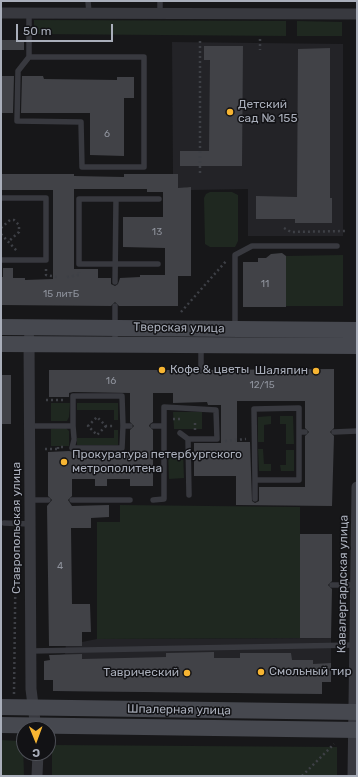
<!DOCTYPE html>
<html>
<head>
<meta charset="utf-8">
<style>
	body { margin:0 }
	#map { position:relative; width:358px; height:777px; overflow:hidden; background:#171719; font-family:Rubik,sans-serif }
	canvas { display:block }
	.frame { position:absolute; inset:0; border:2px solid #a9aeba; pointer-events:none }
	.north { position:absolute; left:16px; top:721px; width:40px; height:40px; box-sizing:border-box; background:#121215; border:1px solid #4e5057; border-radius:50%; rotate:179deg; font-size:11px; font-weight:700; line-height:16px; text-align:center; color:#a9aeba }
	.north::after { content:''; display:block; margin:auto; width:14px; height:18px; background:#f7b532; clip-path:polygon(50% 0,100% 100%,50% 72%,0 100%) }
	.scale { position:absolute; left:16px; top:24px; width:97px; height:18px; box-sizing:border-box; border:2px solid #a9aeba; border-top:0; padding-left:5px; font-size:12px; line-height:14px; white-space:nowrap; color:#a9aeba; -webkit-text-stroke:3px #121215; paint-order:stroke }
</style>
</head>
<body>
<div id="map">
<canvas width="358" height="777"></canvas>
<div class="frame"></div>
<div class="north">С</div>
<div class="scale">50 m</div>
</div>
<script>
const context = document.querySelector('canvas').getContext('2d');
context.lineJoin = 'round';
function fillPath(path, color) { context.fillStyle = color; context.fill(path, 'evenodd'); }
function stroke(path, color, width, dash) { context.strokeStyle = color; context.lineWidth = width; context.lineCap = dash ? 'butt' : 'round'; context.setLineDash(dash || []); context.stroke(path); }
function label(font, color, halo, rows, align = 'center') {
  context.font = font + ' Rubik,sans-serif'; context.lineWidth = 3; context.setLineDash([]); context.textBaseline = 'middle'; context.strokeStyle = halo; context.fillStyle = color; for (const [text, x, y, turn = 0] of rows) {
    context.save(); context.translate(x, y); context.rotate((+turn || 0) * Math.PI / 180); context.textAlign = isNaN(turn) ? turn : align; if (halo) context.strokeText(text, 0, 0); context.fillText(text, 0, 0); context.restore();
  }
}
fillPath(new Path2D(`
	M172,42L343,44V236H248V189L191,190L188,187L178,190L173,174Z
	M331,638V682H322V694L53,691V680H44V661L59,660V655L65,654L66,643L82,642L97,639Z`), '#232327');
fillPath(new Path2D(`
	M34,20L286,21V36L34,34Z
	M297,21L342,22V36H297Z
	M210,192H232L238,195V241L235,247H210L205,244L204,198L206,194Z
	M343,255V306H286V256Z
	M51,403H70L69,417L67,421H51Z
	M77,403H118V420H114V410H77Z
	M173,412H202V429H174Z
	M271,416V424L264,425V442H258V417Z
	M280,416H293L294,444H286V424H280Z
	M66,428L69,431V446H51V429Z
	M114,430H118V445H77V438H114Z
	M258,449H263L264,464H271V471H259Z
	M286,450H294V471H281L280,465H286Z
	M168,451H183L184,478L169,479Z
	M120,505L300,507V638L97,639V522H120Z
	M1,740L19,741L23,742L24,776H1Z
	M52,745L337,747V776H52Z`), '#1f2820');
fillPath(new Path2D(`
	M1,40H24V50H1Z
	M204,46H243L242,166H180V151H209L210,60H204Z
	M330,48V198H332V223H295V219H256V196L297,197L298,49Z
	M1,76H14L13,113H1Z
	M22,76H43L44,79L117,80V77H134V98H124V156L90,155V113H21Z
	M1,174H74V176L124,177V174H178V188L191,187V276H178V306H119L115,302L111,306L1,305V277H3V268H13V278H25V280L53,279V190H1ZM74,189H147V192H163V217H123V247L165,248V275H140V277L120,278L118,284L115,286L111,284V278H98V269H74Z
	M282,253L286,256V307H243V262H258V258H266L271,254Z
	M334,369V428L330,432L334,436L332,506L236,505V476H194V443H221V405H208L207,402L173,403V393H153V422L150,424L149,426L153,430V486H130V479H107V486H95V479H72V496L68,500L72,506L109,505V517L91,518V528H71L72,604H90L91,632H82V646H49L47,506L52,500L48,496V452L69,451L75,452V455H130V430L134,426L130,422V393L73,392L69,393V397H49V370H197L198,372L201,374L205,370ZM237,401H305V428L309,432L305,436V487H259V501L255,503L252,501L250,442H237Z
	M1,375H11V424H1Z
	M300,534H332V581L328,585L332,589L331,638H300Z
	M214,652V658H240V653H291L292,660H313V664L331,663V682H322V694L53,691V680H44V661L50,660L49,655L82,654V659L166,657V653Z`), '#414247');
stroke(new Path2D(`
	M260,39V50
	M200,173V38
	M1,228L10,220H14L19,225V232L8,242
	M284,228L291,232L346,231
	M1,234L17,251
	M46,269V275L57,277
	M67,277L79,275V272
	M181,312L227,260
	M46,400H65
	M173,419H180
	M195,423V430
	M106,426L97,435L88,426L97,417L106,426H115
	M225,441L246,439
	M45,449H58
	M58,449V447H64
	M16,516L17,485
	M14,694L16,531
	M302,776L334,744`), '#3e4046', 2.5, [2, 3]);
stroke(new Path2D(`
	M88,1L89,13
	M29,13V57H144V167H82L81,122L17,121L18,71L29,57
	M160,13V1
	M1,198H46V260H1
	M158,264H79V199H159
	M115,282L116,199
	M235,327V255L252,246H337
	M115,344V306
	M201,370V346
	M29,426H73V396H122L123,426
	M73,426L74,438
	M153,426H164
	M334,432L357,431
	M188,439L189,495
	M74,440L72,448H122L123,426H130
	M255,480L254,409L299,408V432
	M255,499V480H299V432H305
	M30,500H48
	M72,500H130
	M153,500L164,499V407L216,410L217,439H188L180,433
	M4,523L30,524
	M332,585H356
	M31,651L355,645`), '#38393f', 5.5);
stroke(new Path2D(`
	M1,13L357,14
	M29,338L31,689L36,729
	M37,776L38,753
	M353,776L357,487`), '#38393f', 11);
stroke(new Path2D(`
	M1,327L357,330
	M1,344L357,346
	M1,707L357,712
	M1,725L357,730`), '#46484f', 16);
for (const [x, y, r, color] of [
	[230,112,4,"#f7b532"],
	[162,370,4,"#f7b532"],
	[316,371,4,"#f7b532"],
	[64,462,4,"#f7b532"],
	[261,672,4,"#f7b532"],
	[187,673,4,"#f7b532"]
]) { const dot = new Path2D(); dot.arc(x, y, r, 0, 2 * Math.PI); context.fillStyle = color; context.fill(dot); stroke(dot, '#121215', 1.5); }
label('10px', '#8f939d', null, [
	["6",107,134],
	["13",157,232],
	["11",265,284],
	["15 литБ",61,294],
	["16",111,381],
	["12/15",262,385],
	["4",60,566]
]);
label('12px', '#a9aeba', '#121215', [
	["Детский",238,105],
	["сад № 155",238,119],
	["Кофе & цветы",170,370],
	["Шаляпин",308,371,"right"],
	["Прокуратура петербургского",72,455],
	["метрополитена",72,469],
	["Смольный тир",269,672],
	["Таврический",179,673,"right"]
], 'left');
label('12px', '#a9aeba', '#121215', [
	["Тверская улица",179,328,1],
	["Ставропольская улица",17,528,-90],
	["Кавалергардская улица",343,584,-89],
	["Шпалерная улица",179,710,1]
]);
</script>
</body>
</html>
